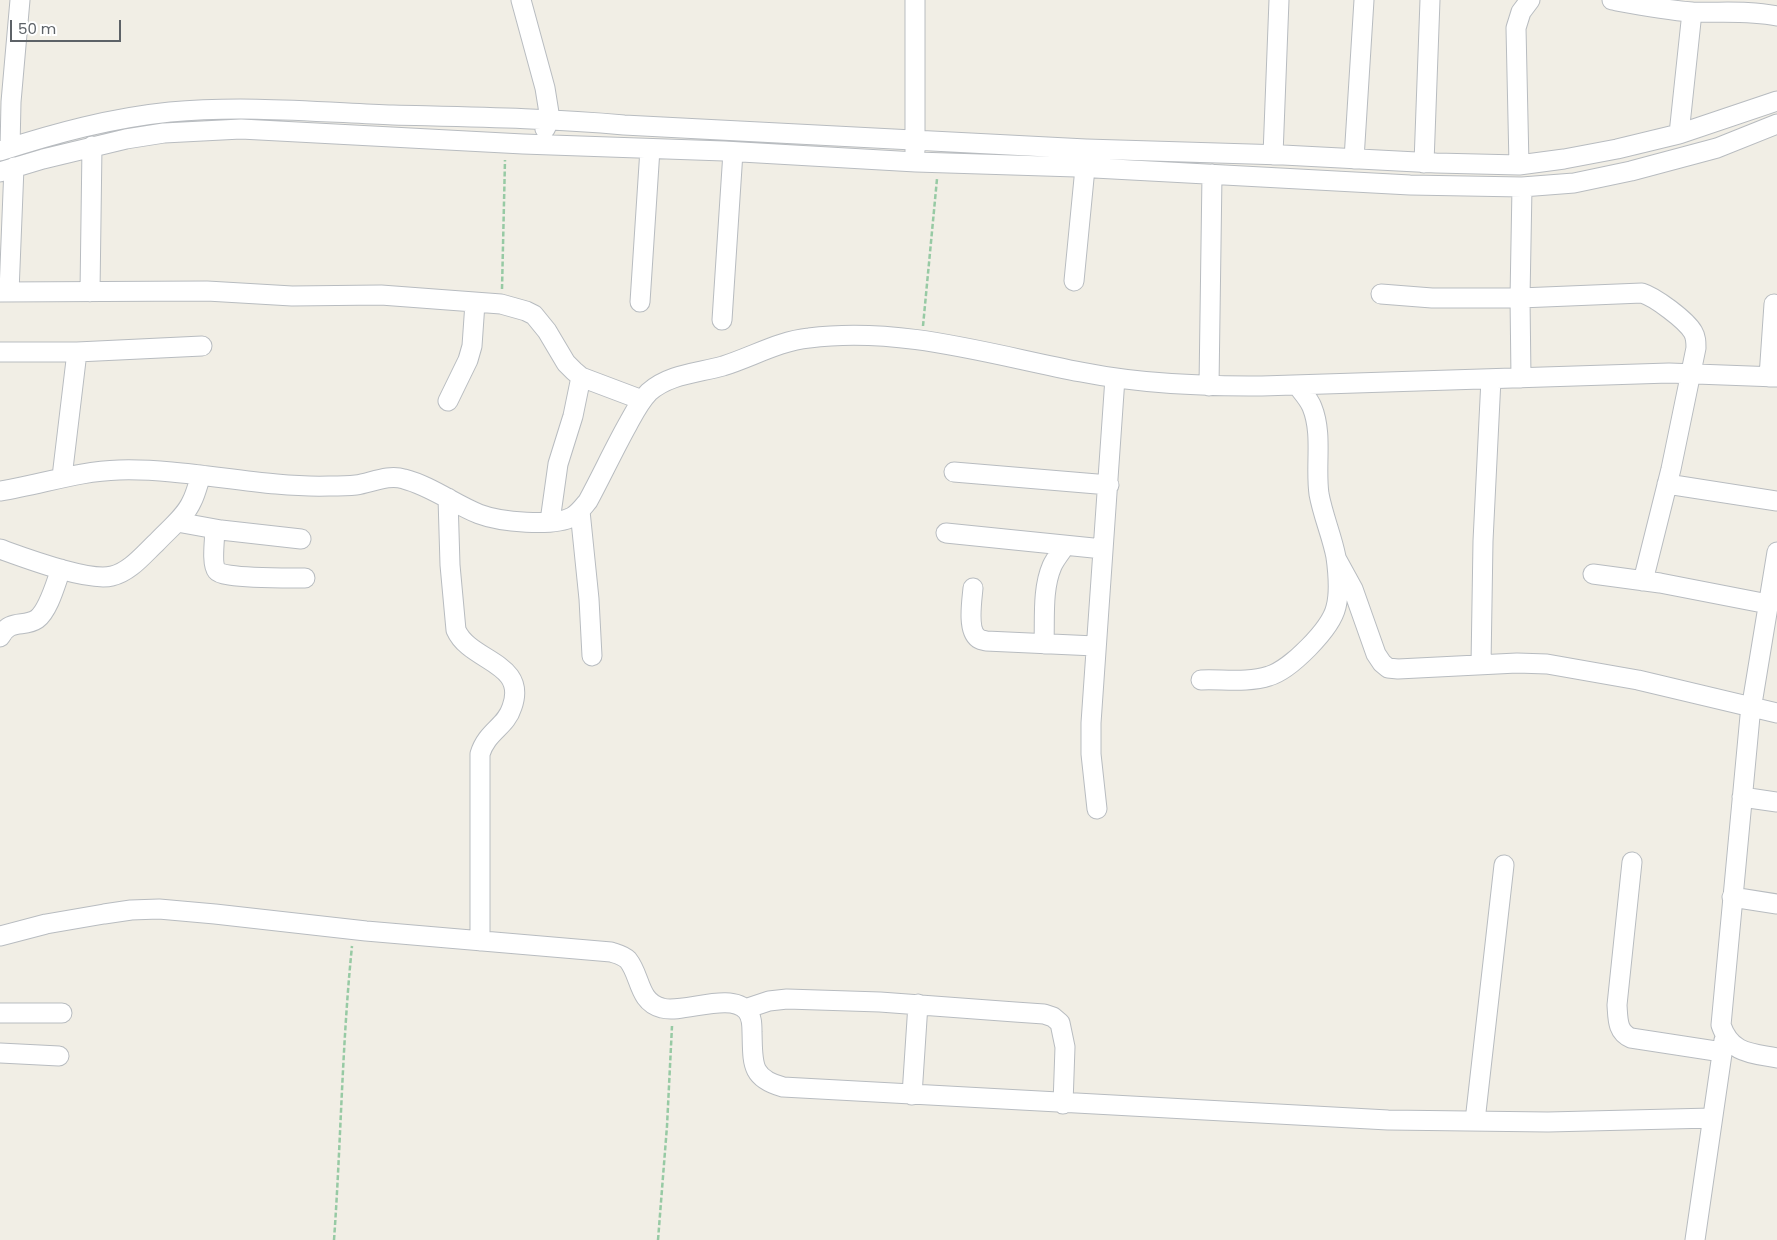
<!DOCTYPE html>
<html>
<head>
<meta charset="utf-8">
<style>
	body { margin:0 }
	#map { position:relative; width:1777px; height:1240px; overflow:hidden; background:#f1eee5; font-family:Poppins,sans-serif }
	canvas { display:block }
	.scale { position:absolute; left:10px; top:20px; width:111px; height:22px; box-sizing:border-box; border:2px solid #5d6267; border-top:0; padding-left:6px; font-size:15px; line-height:18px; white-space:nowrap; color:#5d6267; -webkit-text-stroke:4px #fff; paint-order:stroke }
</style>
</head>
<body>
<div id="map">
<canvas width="1777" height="1240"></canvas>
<div class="scale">50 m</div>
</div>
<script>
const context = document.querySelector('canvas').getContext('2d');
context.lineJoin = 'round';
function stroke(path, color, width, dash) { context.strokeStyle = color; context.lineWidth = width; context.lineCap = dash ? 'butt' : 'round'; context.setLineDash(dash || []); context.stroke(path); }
const minor = new Path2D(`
	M521,0L545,88L550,119L545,129
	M915,0V151
	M1612,0C1639,5 1665,10 1692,12C1720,13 1749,10 1777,16
	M1679,134L1692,12
	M10,148L11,102L20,0
	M0,151C56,133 111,118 170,112C244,105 319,112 393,115C470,117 547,118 624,125L1086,149L1283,155L1436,163L1519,165L1564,159L1617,149L1679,134L1777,101
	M1273,155L1279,0
	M1354,159L1364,0
	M1424,163L1430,0
	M1519,165L1516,28L1521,12L1530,0
	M0,172L43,159L126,139L164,133L241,129L523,144L724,151L916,162L1076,167L1410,185L1522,187L1574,183L1631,171L1717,148L1777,124
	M1074,281L1085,168
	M0,292L207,291L292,296L381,295L501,304L526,311L534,315L547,331L566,363L574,371L581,377L642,400
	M9,292L14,167
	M90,292L92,146
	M1381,294L1432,298H1520L1642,293C1655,297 1686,320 1693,332C1696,337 1696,342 1696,348L1671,469L1643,581
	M640,302L650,149
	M722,320L733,152
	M0,352H77L202,346
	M1769,377L1774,304
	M1521,378L1520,298L1522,187
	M1209,386L1212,174
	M448,401L468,360L472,346L475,303
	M954,472L1109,485
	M62,477L77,352
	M1667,484L1777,501
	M0,491C40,485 78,471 119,470C189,468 259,488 329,486C338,486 347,486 356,485C371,483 388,474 404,479C431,486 454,504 479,514C500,522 553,527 572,517C579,513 583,507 588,501C602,475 614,449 628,424C634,413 640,401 649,392C669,374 698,373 723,366C752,357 779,341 809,338C901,326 992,355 1081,372C1141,384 1201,386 1262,386L1669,373L1777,377
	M448,498L450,565L456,630C470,662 528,662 512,707C506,727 487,731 480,754V941
	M580,511L589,599L592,656
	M550,521L558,464L573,416L581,377
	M177,522L221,530L301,539
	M215,529C215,538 211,564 217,571C223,579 292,578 305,578
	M946,533L1103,549
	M0,549C25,558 88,582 112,576C130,572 144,554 157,542C169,529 185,517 192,501C196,493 198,484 201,475
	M1777,552L1750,716L1721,1025C1731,1054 1751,1053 1777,1058
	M1336,558L1353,589L1376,654L1382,663L1388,668L1398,669L1517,663L1547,664L1638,680L1777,713
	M1593,574L1660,583L1768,604
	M973,588C972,600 967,630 978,638C980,640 983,640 986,641L1095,646
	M0,637C10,618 24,628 37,619C49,610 56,582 61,569
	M1044,644C1045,619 1042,589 1052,566C1055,559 1061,552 1065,546
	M1481,665L1483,541L1491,379
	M1201,680C1222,679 1248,683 1269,676C1290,670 1331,629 1336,607C1340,592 1338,572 1336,557C1332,536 1323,516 1319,494C1315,466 1323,434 1312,407C1309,399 1302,392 1297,385
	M1742,797L1777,802
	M1097,809L1091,754V723L1115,378
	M1632,862L1617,1005C1618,1019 1617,1032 1631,1038L1722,1052
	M1732,897L1777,904
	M0,936L46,924L104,914L131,910L159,909L215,914L366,931L611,952C617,954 623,955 628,960C641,976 638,1002 662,1008C683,1014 731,991 747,1011C752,1017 752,1024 752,1032C753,1063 750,1078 783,1087L1388,1120L1548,1122L1712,1118
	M745,1009L769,1001L787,999L880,1002L1015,1012L1044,1014L1053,1017L1060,1023L1065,1047L1063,1104
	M0,1013H62
	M0,1053L59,1056
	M912,1095L918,1004
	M1475,1121L1504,865
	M1695,1240L1724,1040`);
stroke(minor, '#b8bcc0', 21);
stroke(new Path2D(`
	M502,289L505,160
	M923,326L937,179
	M334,1240C341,1142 342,1044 352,946
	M658,1240L667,1126L672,1026`), '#97caa4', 2.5, [5, 2.5]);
stroke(minor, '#fff', 19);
</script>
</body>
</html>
